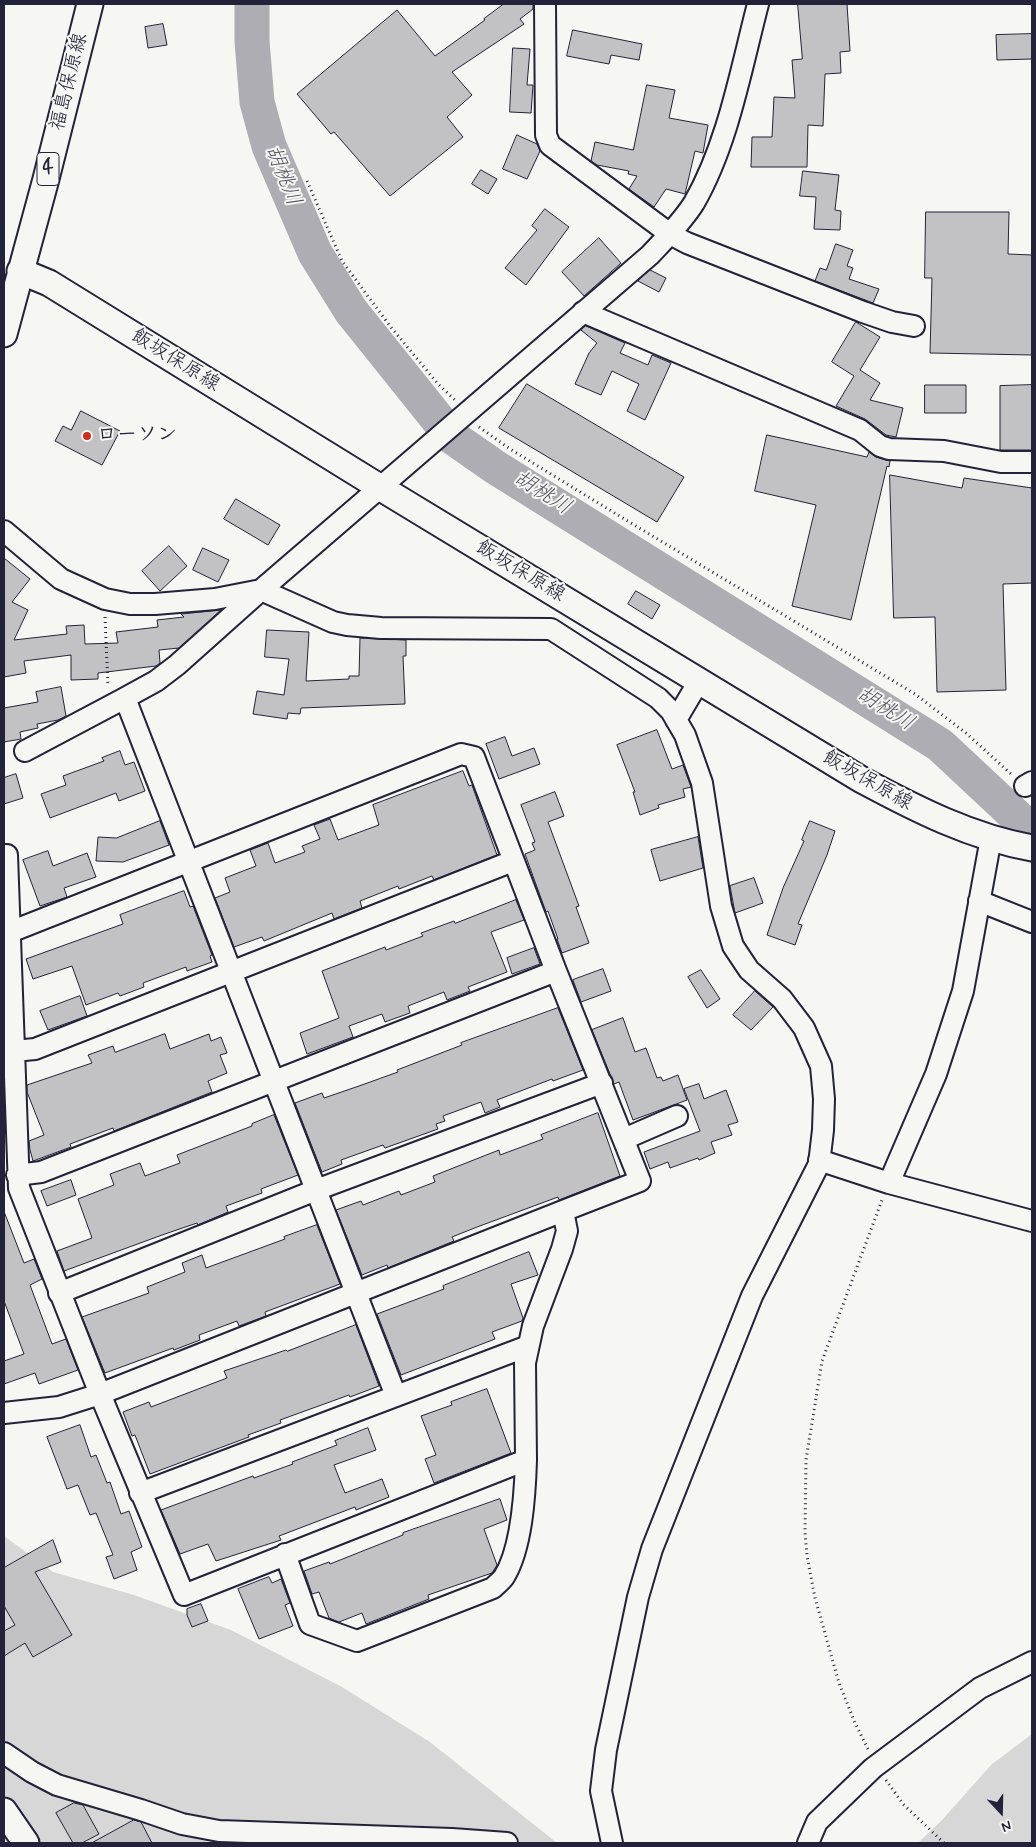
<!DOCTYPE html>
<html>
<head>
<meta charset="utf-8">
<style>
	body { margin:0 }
	#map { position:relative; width:1036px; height:1847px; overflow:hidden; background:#f6f6f2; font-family:Mynerve,sans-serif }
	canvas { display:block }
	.frame { position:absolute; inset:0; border:5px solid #22223b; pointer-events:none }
	.north { position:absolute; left:976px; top:1787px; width:50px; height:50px; -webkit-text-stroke:4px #f6f6f2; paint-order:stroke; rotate:159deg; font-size:14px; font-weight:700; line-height:20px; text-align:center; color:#22223b }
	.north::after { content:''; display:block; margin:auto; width:18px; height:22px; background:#22223b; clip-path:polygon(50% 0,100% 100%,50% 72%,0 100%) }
</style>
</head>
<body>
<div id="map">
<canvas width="1036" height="1847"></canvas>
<div class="frame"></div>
<div class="north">N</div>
</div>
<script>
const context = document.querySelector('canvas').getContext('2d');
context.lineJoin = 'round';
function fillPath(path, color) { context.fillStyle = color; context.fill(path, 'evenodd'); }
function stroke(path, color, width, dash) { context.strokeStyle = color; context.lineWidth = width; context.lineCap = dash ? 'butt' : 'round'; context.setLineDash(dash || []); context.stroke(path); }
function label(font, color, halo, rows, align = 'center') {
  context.font = font + ' Mynerve,"Klee One",sans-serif'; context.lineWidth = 4; context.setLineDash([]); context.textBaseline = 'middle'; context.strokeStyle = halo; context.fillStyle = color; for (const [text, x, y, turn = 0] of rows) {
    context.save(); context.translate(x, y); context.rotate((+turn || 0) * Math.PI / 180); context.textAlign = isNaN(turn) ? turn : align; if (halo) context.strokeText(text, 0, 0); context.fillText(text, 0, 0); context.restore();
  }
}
fillPath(new Path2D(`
	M4,1536L53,1572L134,1595L231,1630L342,1687L430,1742L557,1843H4Z
	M1032,1734V1843H918L943,1819L991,1765Z`), '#d7d7d7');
stroke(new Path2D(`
	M252,4V41L257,102L269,146L315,253L351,311L452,437L495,467L940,745L1032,831`), '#adadb3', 35);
const building = new Path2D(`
	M504,4H533V9L520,19L524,24L452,72L472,95L447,117L463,137L390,196L334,132L331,134L297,94L397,10L435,56L485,20L484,19Z
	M798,4H847L850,51L840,52L841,73L825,74L823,126L808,125L807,167H751L752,137H772L774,97L795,98L792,60L802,59Z
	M163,24L167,45L148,48L145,27Z
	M573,30L642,44L639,60L611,55L609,64L567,56Z
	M1032,34V59L997,60L996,35Z
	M513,48L530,49L527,85H533L531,113L510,112Z
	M647,85L675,90L669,118L708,125L703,153L695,151L685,194L666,189L654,207L629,189L637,176L628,174L629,171L597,165L591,161L595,142L633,150Z
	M517,135L537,144L540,151L527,179L503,169Z
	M481,170L497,179L488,194L472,184Z
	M803,171L839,175L835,210L841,211L840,230L814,229L816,197L800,196Z
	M545,209L569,227L526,285L505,268L537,230L532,226Z
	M926,212H1009L1008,254L1032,255V355L930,353L932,278H925Z
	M599,238L621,263L584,296L562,272Z
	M836,244L853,250L847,266L853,268L849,279L879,289L873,303L815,281L820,268L826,270Z
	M650,270L666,278L659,292L638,281Z
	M856,322L880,337L860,370L880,383L870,400L903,408L896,437L886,435L865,419L836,406L854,376L832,362Z
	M586,326L625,343L620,353L648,365L652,355L671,363L645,420L627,411L639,384L612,371L601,395L575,384L589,353L597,343L581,330Z
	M527,384L684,477L657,522L499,428Z
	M925,385H966V413H925Z
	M1032,385V450H1000V386Z
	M81,411L120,431L102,465L55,441L63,426L71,430Z
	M767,435L867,457L869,452L876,457L890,461L889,467L887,466L851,620L792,606L816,505L755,491Z
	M890,475L962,488L964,478L1032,488V583L1003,584L1006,690L937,692L935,617L894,618Z
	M236,499L280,525L268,545L224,519Z
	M169,546L187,566L160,591L142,571Z
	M203,548L229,560L218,582L193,570Z
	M4,558L30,579L12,602L28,610L14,640L67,634L66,626L84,625L85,644L118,643L116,632L158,627L157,620L184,617L181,614L221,610L179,648L159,650L160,663L156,666L98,673V679L71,680V655L24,661L26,673L4,677Z
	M636,591L660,605L652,619L628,604Z
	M267,630L309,632L306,681L349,679V676H359L360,638L406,640V656H403L405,704L301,708L300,714L288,713L287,719L253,714L257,691L284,695L289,659L265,657Z
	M61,687L66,716L58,720L37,724L38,728L20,732L21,739L4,742V708L38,702L36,692Z
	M657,730L672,769L683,765L691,787L683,789L685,797L658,805L659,808L640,815L633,792H635L617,745Z
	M505,737L512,756L534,748L540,764L499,779L486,744Z
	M120,751L125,765L134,762L145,791L119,801L116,793L50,818L41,794L66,785L63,776L104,761L102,758Z
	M463,771L469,786L472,785L497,855L434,880L432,876L399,889L398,886L360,901L362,908L334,919L332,913L264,941L262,937L234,947L215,898L230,892L225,878L256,866L250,850L268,843L275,863L305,852L302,846L320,839L314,825L330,819L338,840L379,825L373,805Z
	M16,774L23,798L4,804V778Z
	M555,792L564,816L548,822L579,906L576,907L589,943L562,953L557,939H558L548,911L546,912L525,854L535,850L532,843L535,842L521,805Z
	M160,821L169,845L123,862L96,861L98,837L116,838Z
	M810,821L835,831L827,855L798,924L802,925L795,945L767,935L783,888L804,841L802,840Z
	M698,837L703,868L660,881L651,850Z
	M48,851L53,866L87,853L96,877L64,888L67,897L40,906L23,860Z
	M754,878L763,903L735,913L730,886Z
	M184,891L190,907L193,906L212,955L210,956L212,962L187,971L186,967L143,983L144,987L120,996L118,993L86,1005L72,966L33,979L26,959L123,924L120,915Z
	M516,900L524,920L491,932L507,972L468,987L470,991L447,1000L444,992L408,1006L410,1013L385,1022L382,1014L349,1026L353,1037L307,1054L300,1033L339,1018L322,971L385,947L386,950L423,936L421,933L454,921L455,923Z
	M534,948L540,964L512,974L507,958Z
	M603,969L611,991L581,1002L573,980Z
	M701,970L720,999L707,1008L688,977Z
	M755,991L773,1007L751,1030L733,1015Z
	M80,996L87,1016L48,1030L40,1011Z
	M558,1008L583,1070L553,1081L552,1079L497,1100L500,1107L485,1113L481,1102L443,1116L445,1121L436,1124L438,1129L385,1148L383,1145L341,1160L342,1164L322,1172L295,1103L322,1093L324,1098L359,1086L398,1072L397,1070L462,1045L461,1043Z
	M623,1018L635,1052L646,1048L657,1078L661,1077L663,1081L678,1075L687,1100L633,1120L619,1082L614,1084L592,1030Z
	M165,1034L170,1049L209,1034L211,1041L221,1037L227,1053L220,1055L227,1073L208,1081L212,1092L114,1131L113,1128L70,1144L71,1147L33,1161L30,1150L29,1141L44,1135L27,1092V1085L92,1063L88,1055L113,1046L115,1052Z
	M699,1084L704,1099L726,1090L738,1122L728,1125L732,1135L711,1142L715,1153L699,1160L698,1158L670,1168L668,1162L650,1169L644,1152L700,1131L684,1089Z
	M598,1113L620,1176L559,1200L558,1197L477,1227L452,1237L454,1241L388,1268L387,1265L362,1275L336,1210L361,1201L363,1205L399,1191L401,1195L435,1182L433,1176L499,1150L500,1155L543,1139L541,1135Z
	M274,1115L298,1175L261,1189L262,1193L226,1206L228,1212L198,1225L197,1223L162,1235L64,1271L57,1251L92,1238L78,1199L114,1185L110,1174L140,1163L145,1176L180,1163L177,1155L252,1126V1124Z
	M71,1180L76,1195L47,1206L41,1191Z
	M5,1214L24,1263L34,1259L42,1279L30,1285L52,1344L66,1339L78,1370L39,1384L35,1373L4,1384V1361L24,1354L4,1301V1215Z
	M317,1225L340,1284L265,1312L266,1316L261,1318L239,1326L237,1321L199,1335L200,1340L174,1350L173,1348L105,1373L82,1317L149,1293L147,1287L185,1272L182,1263L202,1255L206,1268L285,1239L284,1237Z
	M529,1252L538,1275L511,1284L523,1318L522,1321L492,1332L495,1339L401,1375L377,1314L444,1289L443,1286Z
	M356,1325L379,1386L350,1397L349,1395L280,1420L281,1423L248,1435L249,1437L150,1474L135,1435L132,1436L123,1412L149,1402L151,1407L227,1378L224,1371L286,1350L287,1351Z
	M487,1389L511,1453L434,1483L425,1459L436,1455L421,1416L452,1405L451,1402Z
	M80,1425L91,1457L96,1455L107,1483L110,1482L121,1514L129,1511L142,1547L131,1552L137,1570L114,1579L106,1557L113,1555L96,1513L90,1515L78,1485L67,1489L47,1437Z
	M368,1428L376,1450L334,1465L345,1493L382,1479L389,1497L356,1510L355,1507L279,1536L281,1540L216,1561L208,1544L180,1554L161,1510L253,1476L254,1478L293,1464L292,1462L337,1445L335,1441Z
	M500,1499L507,1520L484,1529L497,1565L492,1573L428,1595L429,1599L366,1624L362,1613L339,1622L329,1618L319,1592L312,1594L304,1571L329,1562L330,1564L403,1535V1533Z
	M53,1540L61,1562L35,1572L72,1635L33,1657L25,1643L4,1656V1631L15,1625L4,1606V1568Z
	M269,1577L272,1583L281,1579L290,1603L285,1605L293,1626L259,1639L238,1589Z
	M201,1604L208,1621L192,1627L187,1615V1609Z
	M74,1803L83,1805L99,1834L82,1843H73L56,1813Z
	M134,1820L141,1822L152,1843H92Z`);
fillPath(building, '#c2c2c4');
stroke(building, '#22223b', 1);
const minor = new Path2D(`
	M545,4L546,135L550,145L670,234L687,243L863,312L892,322L914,326
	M583,312L860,430L880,446L889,449L944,451L1001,462H1032
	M4,531L61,579L105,599L130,604H155L215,599L261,590L333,622L347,625L381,628L551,629L658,698L671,711L685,735L702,783L721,906L733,946L749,970L782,999L804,1028L821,1066L824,1099L823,1130L819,1164L752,1296L652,1549L638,1597L606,1750L601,1791L612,1843
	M676,720L699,681
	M25,751L125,698
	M1025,786L1032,782
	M4,855H7L19,1188L100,1394L184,1595L526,1460L525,1363L533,1326L562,1249L567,1231L563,1211L640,1181L556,971L474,757L461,754L10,932
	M979,901L1032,922
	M14,1051L35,1049L513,861
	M624,1139L677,1116
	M819,1160L889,1183L1032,1221
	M17,1175L41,1172L556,971
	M889,1183L936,1074L963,991L991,838
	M59,1293L316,1190L602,1083
	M396,1396L125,698L156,681L177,665L261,590L650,255C665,239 682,222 694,203C728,144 741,69 758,4
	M4,1413L59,1407L100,1394L563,1211
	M140,1493L528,1346
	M285,1554L310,1624L357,1641L493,1588C497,1584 501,1581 504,1577C522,1548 525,1494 526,1460
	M4,1753L32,1772L57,1785L141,1810L182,1824L219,1831L452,1839L507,1843
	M808,1843L817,1822L873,1768L980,1688L1032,1662`);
const major = new Path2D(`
	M20,271L49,283L381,488L862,780C916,809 971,837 1032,848
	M4,334L46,179L90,4
	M4,1811L26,1843`);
stroke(minor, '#22223b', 24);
stroke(major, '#22223b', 29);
stroke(new Path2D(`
	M307,181L342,261L390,326L438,384L455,400
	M479,427L510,449L626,520L915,694L966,733L1011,774
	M105,617L108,686
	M868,1749L855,1723L839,1683L815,1598L807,1556L805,1532L806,1460L822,1361L882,1200
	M886,1780L903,1804L944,1843`), '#22223b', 3, [1, 4]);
stroke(minor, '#f6f6f2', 20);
stroke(major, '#f6f6f2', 25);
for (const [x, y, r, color] of [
	[87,436,5,"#c8321e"]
]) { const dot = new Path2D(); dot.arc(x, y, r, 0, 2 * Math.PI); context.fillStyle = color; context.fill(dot); stroke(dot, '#f6f6f2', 2); }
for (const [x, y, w] of [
	[48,169,22]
]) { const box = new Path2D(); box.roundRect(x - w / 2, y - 16.5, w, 33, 4); context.fillStyle = '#f6f6f2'; context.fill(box); stroke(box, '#22223b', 1); }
label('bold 19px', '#22223b', null, [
	["4",48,169]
]);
label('20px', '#22223b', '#f6f6f2', [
	["福島保原線",70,82,-76],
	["飯坂保原線",175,361,32],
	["飯坂保原線",520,572,31],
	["飯坂保原線",867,781,30]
]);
label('bold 20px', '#22223b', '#f6f6f2', [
	["ローソン",97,436]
], 'left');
label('italic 21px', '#535365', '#f6f6f2', [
	["胡桃川",282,176,68],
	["胡桃川",542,494,32],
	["胡桃川",885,710,32]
]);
</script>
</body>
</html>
